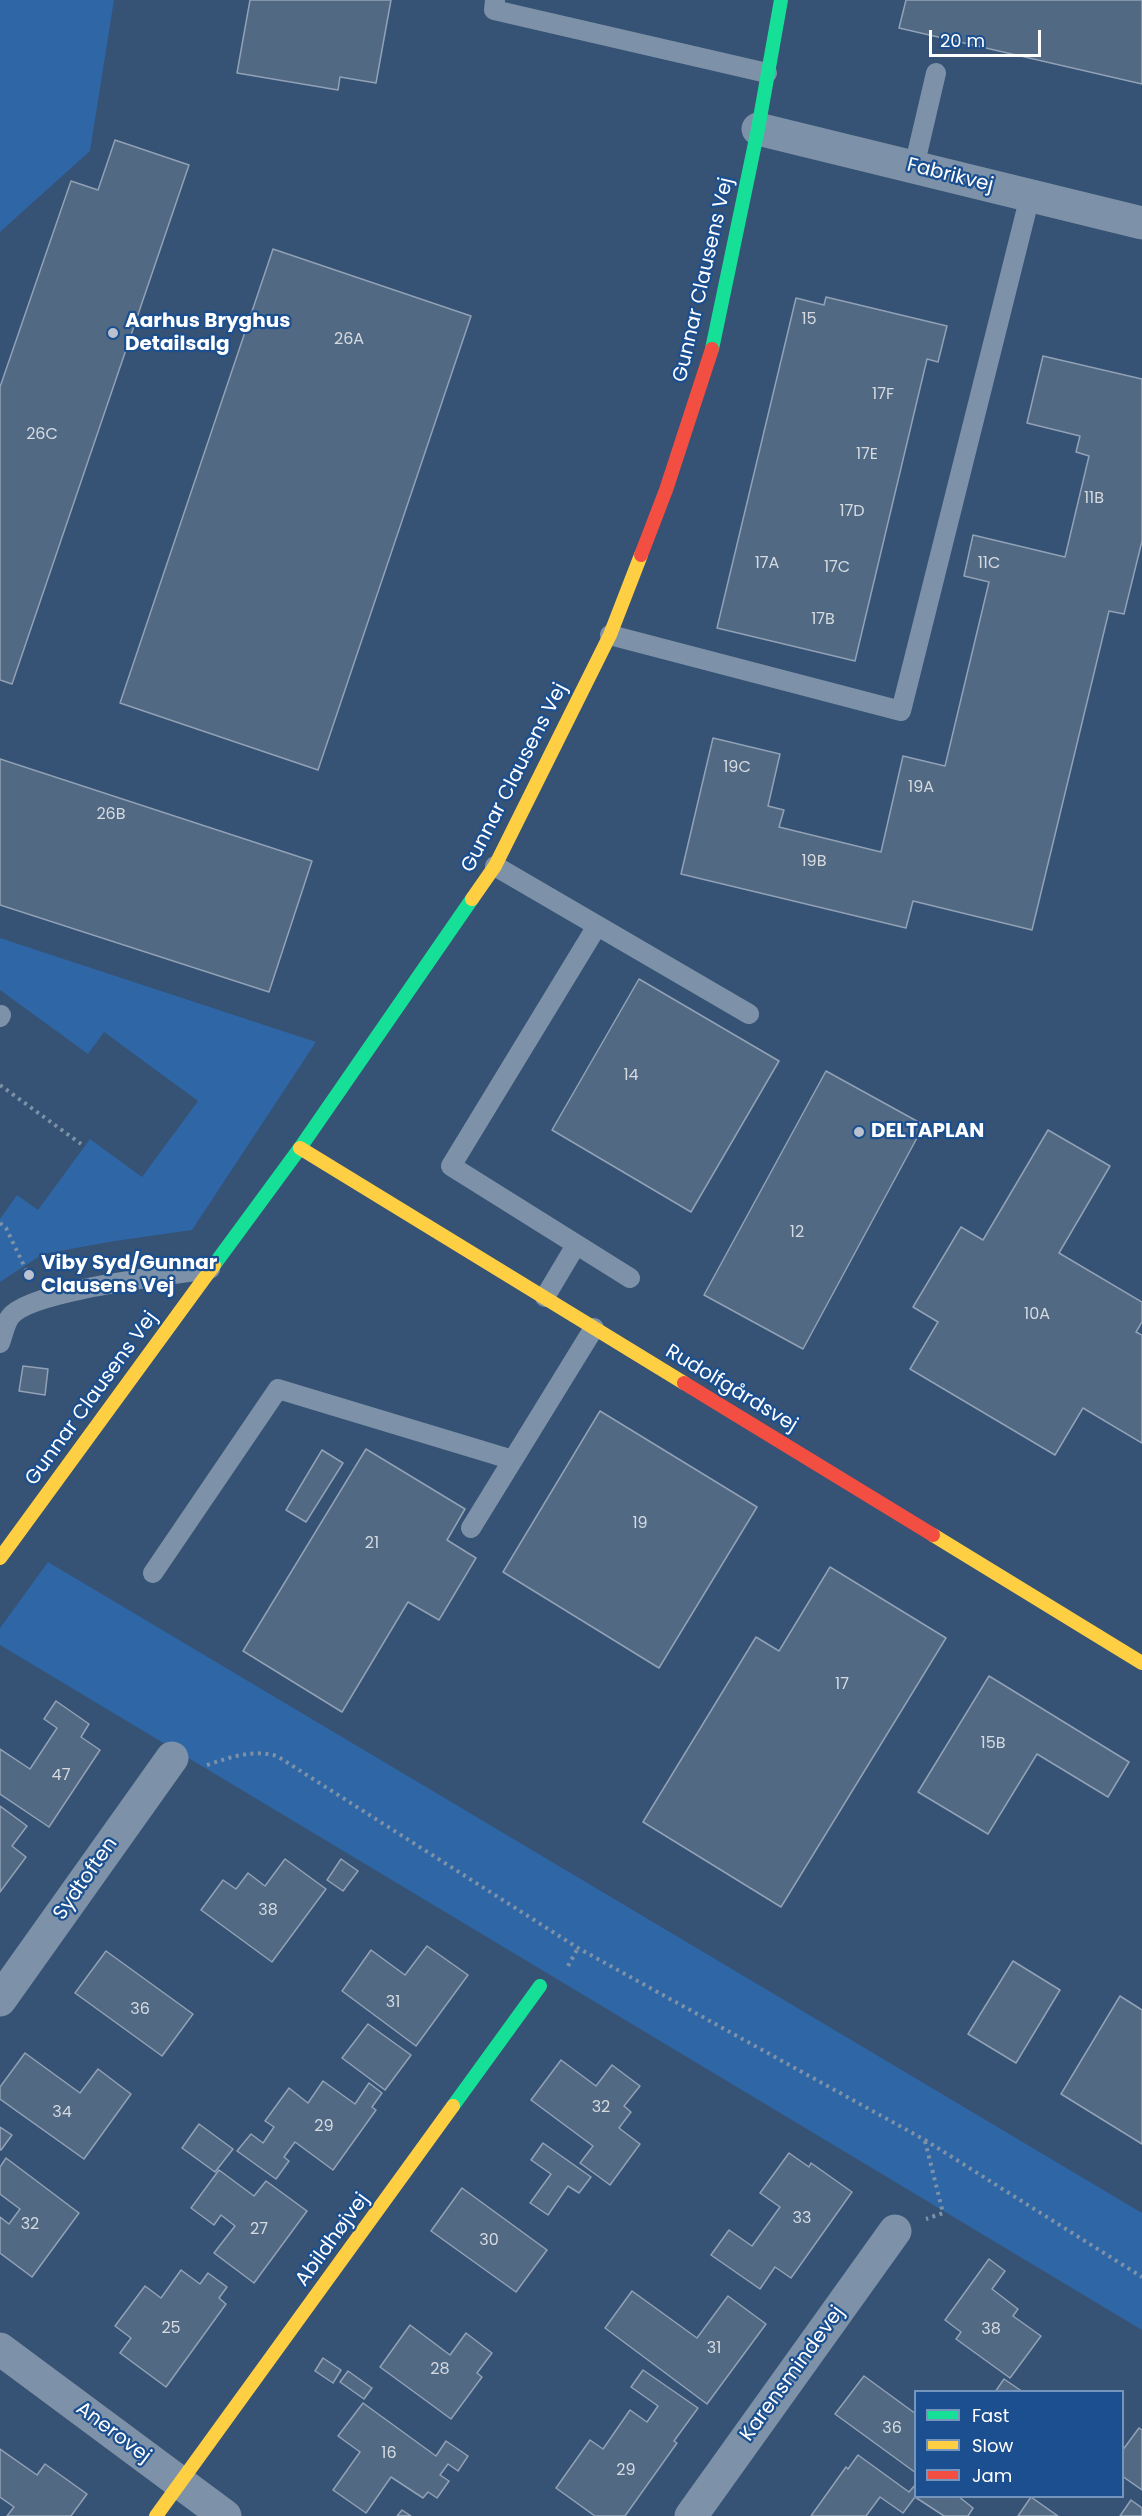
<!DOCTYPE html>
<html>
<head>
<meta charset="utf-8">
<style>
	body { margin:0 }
	#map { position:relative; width:1142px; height:2516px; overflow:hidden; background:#365274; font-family:Poppins,sans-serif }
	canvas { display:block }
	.legend { position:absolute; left:914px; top:2390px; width:210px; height:108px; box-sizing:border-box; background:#1b4f8f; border:2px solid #7695bc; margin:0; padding:8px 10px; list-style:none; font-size:18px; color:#fff }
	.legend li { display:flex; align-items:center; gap:12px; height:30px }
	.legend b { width:30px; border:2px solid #7695bc }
	.scale { position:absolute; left:929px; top:30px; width:112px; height:27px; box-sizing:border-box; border:3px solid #fff; border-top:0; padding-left:8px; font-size:18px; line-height:21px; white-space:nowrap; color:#fff; -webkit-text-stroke:4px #1b4f8f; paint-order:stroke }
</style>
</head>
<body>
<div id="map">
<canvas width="1142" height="2516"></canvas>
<ul class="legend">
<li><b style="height:8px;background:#16e098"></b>Fast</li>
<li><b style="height:8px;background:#ffcf43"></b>Slow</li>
<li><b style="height:8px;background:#f24e42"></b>Jam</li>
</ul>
<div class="scale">20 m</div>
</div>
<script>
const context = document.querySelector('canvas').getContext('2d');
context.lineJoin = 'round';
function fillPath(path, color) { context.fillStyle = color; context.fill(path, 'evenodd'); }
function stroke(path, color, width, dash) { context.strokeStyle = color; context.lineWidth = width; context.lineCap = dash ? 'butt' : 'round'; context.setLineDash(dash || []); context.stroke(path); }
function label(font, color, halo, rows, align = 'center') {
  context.font = font + ' Poppins,sans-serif'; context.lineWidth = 4.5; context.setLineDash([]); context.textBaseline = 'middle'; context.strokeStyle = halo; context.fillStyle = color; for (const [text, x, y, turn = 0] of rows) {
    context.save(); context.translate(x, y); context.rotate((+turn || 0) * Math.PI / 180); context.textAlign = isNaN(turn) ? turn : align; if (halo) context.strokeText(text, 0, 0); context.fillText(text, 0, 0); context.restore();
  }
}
fillPath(new Path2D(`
	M0,0H114L90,151L0,232Z
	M0,938L316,1042L192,1230L115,1241L43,1254L0,1282V1219L17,1195L38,1210L90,1139L142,1177L198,1101L104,1032L88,1054L0,990Z
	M48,1562L1142,2213V2330L0,1645V1628Z`), '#2f66a5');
const building = new Path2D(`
	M250,0H391L376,83L340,77L338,90L237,73Z
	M906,0H1142V84L899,28Z
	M115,140L189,165L12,684L0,680V387L71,181L98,190Z
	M273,249L471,316L318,770L120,703Z
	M826,297L947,326L938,362L927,359L855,661L717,628L796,298L824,305Z
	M1043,356L1142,379V541L1124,614L1109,611L1032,930L913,901L906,928L681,874L713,738L780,754L768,806L784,810L779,827L881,852L903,756L945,766L989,582L964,576L973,535L1065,557L1089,456L1076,452L1080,436L1027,423Z
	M0,759L312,861L269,992L0,905Z
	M639,979L779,1061L691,1212L552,1130Z
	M826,1071L924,1125L803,1349L704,1295Z
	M1048,1130L1110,1166L1059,1253L1142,1302V1322L1136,1332L1142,1335V1443L1083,1408L1055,1455L910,1369L938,1322L913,1307L961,1227L983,1240Z
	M23,1366L48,1369L45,1395L19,1391Z
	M600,1411L757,1507L659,1668L503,1572Z
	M366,1449L465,1509L447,1540L476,1558L439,1620L408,1602L342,1712L243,1651Z
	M322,1450L343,1463L306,1522L286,1510Z
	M830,1567L946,1638L781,1907L643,1822L756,1637L779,1651Z
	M989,1676L1129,1762L1108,1797L1037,1754L988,1834L918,1792Z
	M56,1701L89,1724L81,1737L100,1750L49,1827L0,1794V1749L30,1769L57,1728L44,1719Z
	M0,1806L27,1826L12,1846L26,1857L0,1892Z
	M285,1859L326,1889L272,1962L201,1910L223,1880L236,1889L248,1873L265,1886Z
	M341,1859L358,1871L343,1891L327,1880Z
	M427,1946L468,1975L416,2046L342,1991L371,1950L405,1975Z
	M106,1951L193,2014L162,2056L75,1993Z
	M1013,1961L1060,1990L1016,2063L968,2034Z
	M1120,1996L1142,2010V2144L1061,2094Z
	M368,2024L411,2055L385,2090L342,2058Z
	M25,2053L80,2093L98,2069L131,2094L84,2159L0,2099V2087Z
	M561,2060L596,2086L612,2065L640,2086L624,2106L631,2112L619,2128L640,2144L610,2185L580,2163L593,2146L531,2100Z
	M323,2081L355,2104L369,2083L382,2093L372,2107L376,2110L333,2170L295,2142L284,2157L289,2161L276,2179L237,2151L251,2134L263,2143L274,2127L265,2121L289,2088L308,2103Z
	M199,2124L233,2149L215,2172L182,2148Z
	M0,2127L12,2135L1,2150H0Z
	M543,2143L591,2177L579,2193L568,2186L548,2215L530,2203L551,2174L531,2160Z
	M789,2153L809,2167L811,2163L852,2192L791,2278L775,2267L760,2289L711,2255L729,2230L752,2246L780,2207L760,2193Z
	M6,2158L79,2213L32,2277L0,2253V2217L9,2224L20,2209L0,2194V2167Z
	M219,2170L254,2196L266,2181L307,2211L254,2283L214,2253L235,2226L221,2215L214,2225L191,2208Z
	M462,2188L547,2250L516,2292L431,2231Z
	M989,2259L1005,2271L992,2289L1018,2309L1013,2316L1041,2336L1010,2378L956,2339L961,2332L945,2320Z
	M181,2270L200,2284L208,2273L227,2287L219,2298L226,2304L166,2387L120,2353L131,2338L115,2326L145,2286L161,2298Z
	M632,2291L697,2338L728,2296L766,2324L707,2404L605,2328Z
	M410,2325L450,2355L466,2333L492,2353L477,2373L482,2377L451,2419L380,2367Z
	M323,2358L341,2370L333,2383L315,2371Z
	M643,2370L698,2408L674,2441L677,2443L625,2516H595L556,2488L590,2440L603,2449L630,2410L647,2422L658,2406L631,2387Z
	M348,2371L372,2388L364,2399L340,2382Z
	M864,2376L916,2414V2473L835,2414Z
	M1004,2379L1023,2392H995Z
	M363,2403L436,2456L446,2441L468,2456L458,2471L448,2464L440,2475L449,2481L437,2498L428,2492L423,2498L391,2477L366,2513L333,2490L360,2452L338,2436Z
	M1139,2428L1142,2430V2490L1122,2476V2451Z
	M0,2449L37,2475L45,2464L87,2494L71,2516H7L14,2507L0,2497Z
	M858,2455L909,2492L916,2484V2496H958L973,2508L968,2516H944L915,2497L903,2513L880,2497L866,2516H811L846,2467L848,2469Z
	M1031,2497L1058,2516H1018Z
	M1131,2500L1142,2508V2516H1120Z
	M402,2510L411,2516H397Z`);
fillPath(building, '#526984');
stroke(building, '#92a2b6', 1.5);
stroke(new Path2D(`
	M0,1085L81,1144
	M0,1223L6,1228L28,1274
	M207,1765C231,1757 252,1749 277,1756L578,1948L925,2140L1142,2277
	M568,1966L578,1948
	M925,2141L943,2213L926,2219`), '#7d92a8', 4, [3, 4.5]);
stroke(new Path2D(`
	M495,0L494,10L767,73
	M914,167L936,73
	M610,635L901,711L1030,196
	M495,866L749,1014
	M597,926L451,1166L630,1278
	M0,1017L1,1015
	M545,1297L576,1245
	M0,1343C3,1335 5,1324 10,1317C29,1290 173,1275 210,1269
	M471,1528L594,1328
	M153,1573L278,1389L513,1460`), '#7d92a8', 20);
stroke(new Path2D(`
	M758,129L1142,223
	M0,2000L172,1758
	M0,2349L225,2516
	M691,2516L895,2231`), '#7d92a8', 33);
stroke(new Path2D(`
	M712,349L758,129L781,0
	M214,1265L300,1148L472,899
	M453,2106L540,1986`), '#16e098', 14);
stroke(new Path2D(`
	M472,899L495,866L610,635L641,555
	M300,1148L684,1383
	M933,1535L1142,1663
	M0,1558L214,1265
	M156,2516L453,2106`), '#ffcf43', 14);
stroke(new Path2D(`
	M641,555L666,490L712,349
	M684,1383L933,1535`), '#f24e42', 14);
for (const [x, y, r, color] of [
	[113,333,6,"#b9c2ce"],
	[859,1132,6,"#b9c2ce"],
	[29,1275,6,"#b9c2ce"]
]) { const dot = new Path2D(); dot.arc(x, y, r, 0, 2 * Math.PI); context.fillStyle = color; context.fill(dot); stroke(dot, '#1b4f8f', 2); }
label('16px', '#d4dae0', null, [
	["15",809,320],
	["26A",349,340],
	["17F",883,395],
	["26C",42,435],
	["17E",867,455],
	["11B",1094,499],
	["17D",852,512],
	["17A",767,564],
	["11C",989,564],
	["17C",837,568],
	["17B",823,620],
	["19C",737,768],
	["19A",921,788],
	["26B",111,815],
	["19B",814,862],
	["14",631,1076],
	["12",797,1233],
	["10A",1037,1315],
	["19",640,1524],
	["21",372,1544],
	["17",842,1685],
	["15B",993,1744],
	["47",61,1776],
	["38",268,1911],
	["31",393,2003],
	["36",140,2010],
	["32",601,2108],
	["34",62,2113],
	["29",324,2127],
	["33",802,2219],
	["32",30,2225],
	["27",259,2230],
	["30",489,2241],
	["25",171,2329],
	["38",991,2330],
	["31",714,2349],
	["28",440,2370],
	["36",892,2429],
	["16",389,2454],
	["29",626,2471]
]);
label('20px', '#fff', '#1b4f8f', [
	["Fabrikvej",950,176,14],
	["Gunnar Clausens Vej",704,280,-77],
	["Gunnar Clausens Vej",515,778,-63],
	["Rudolfgårdsvej",731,1389,31],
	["Gunnar Clausens Vej",92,1399,-54],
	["Sydtoften",86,1879,-55],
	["Abildhøjvej",333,2240,-54],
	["Karensmindevej",793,2374,-54],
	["Anerovej",113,2433,37]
]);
label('bold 20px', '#fff', '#1b4f8f', [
	["Aarhus Bryghus",125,322],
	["Detailsalg",125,345],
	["DELTAPLAN",871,1132],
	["Viby Syd/Gunnar",41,1264],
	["Clausens Vej",41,1287]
], 'left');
</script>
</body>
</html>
